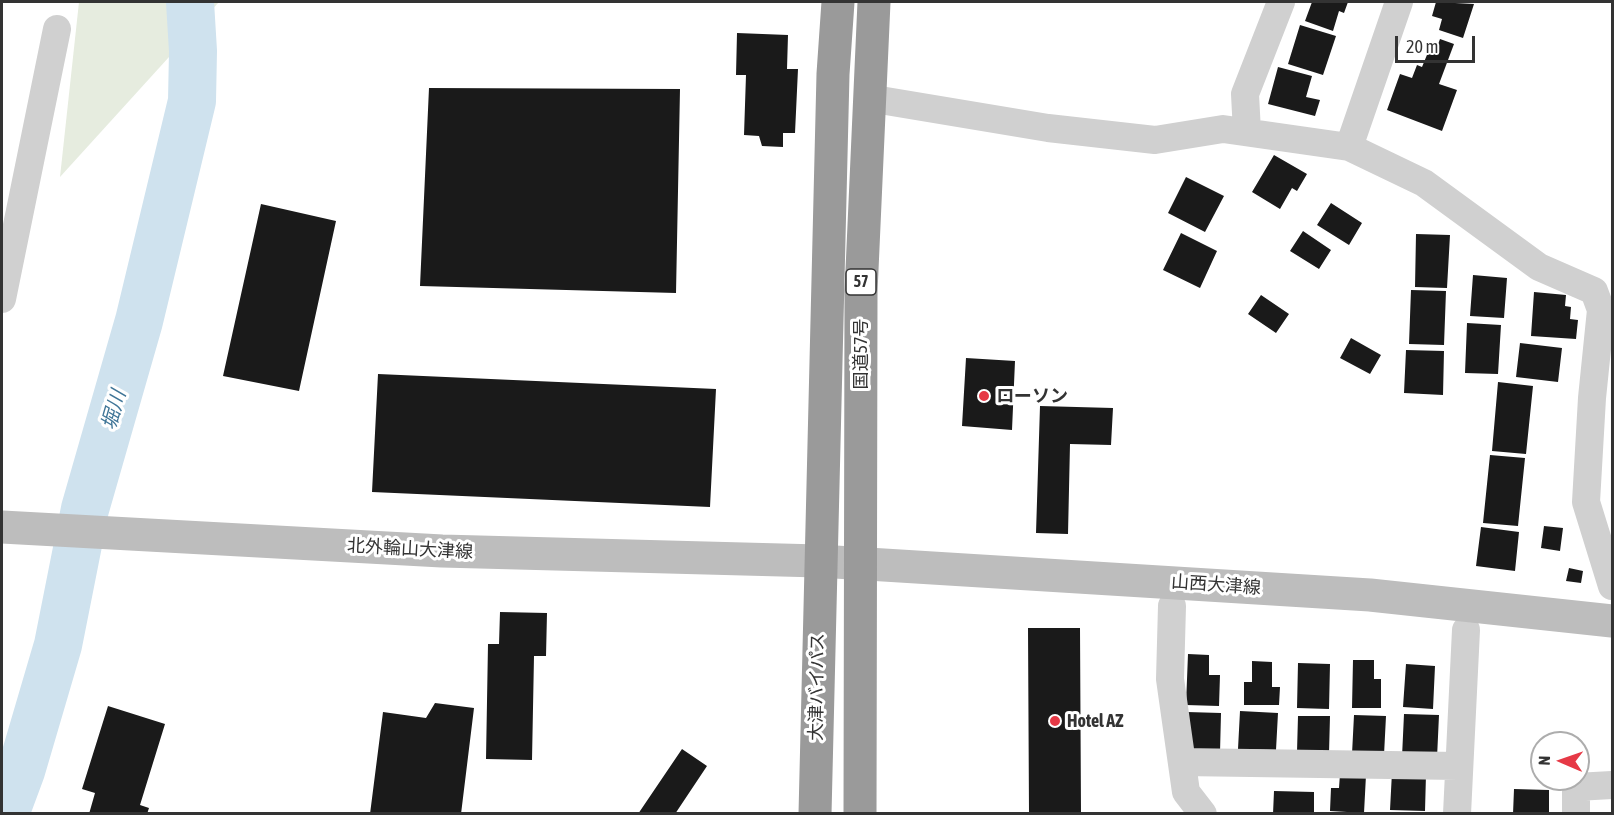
<!DOCTYPE html>
<html>
<head>
<meta charset="utf-8">
<style>
	body { margin:0 }
	#map { position:relative; width:1614px; height:815px; overflow:hidden; background:#fff; font-family:"Asap Condensed",sans-serif }
	canvas { display:block }
	.frame { position:absolute; inset:0; border:3px solid #333; pointer-events:none }
	.north { position:absolute; left:1530px; top:731px; width:60px; height:60px; box-sizing:border-box; background:#fff; border:2px solid #adadad; border-radius:50%; rotate:272deg; font-size:16px; font-weight:700; line-height:24px; text-align:center; color:#333 }
	.north::after { content:''; display:block; margin:auto; width:21px; height:27px; background:#e63946; clip-path:polygon(50% 0,100% 100%,50% 72%,0 100%) }
	.scale { position:absolute; left:1395px; top:36px; width:80px; height:27px; box-sizing:border-box; border:3px solid #333; border-top:0; padding-left:8px; font-size:18px; line-height:21px; white-space:nowrap; color:#333; -webkit-text-stroke:4px #fff; paint-order:stroke }
</style>
</head>
<body>
<div id="map">
<canvas width="1614" height="815"></canvas>
<div class="frame"></div>
<div class="north">N</div>
<div class="scale">20 m</div>
</div>
<script>
const context = document.querySelector('canvas').getContext('2d');
context.lineJoin = 'round';
function fillPath(path, color) { context.fillStyle = color; context.fill(path, 'evenodd'); }
function stroke(path, color, width, dash) { context.strokeStyle = color; context.lineWidth = width; context.lineCap = dash ? 'butt' : 'round'; context.setLineDash(dash || []); context.stroke(path); }
function label(font, color, halo, rows, align = 'center') {
  context.font = font + ' "Asap Condensed","Noto Sans JP",sans-serif'; context.lineWidth = 6; context.setLineDash([]); context.textBaseline = 'middle'; context.strokeStyle = halo; context.fillStyle = color; for (const [text, x, y, turn = 0] of rows) {
    context.save(); context.translate(x, y); context.rotate((+turn || 0) * Math.PI / 180); context.textAlign = isNaN(turn) ? turn : align; if (halo) context.strokeText(text, 0, 0); context.fillText(text, 0, 0); context.restore();
  }
}
fillPath(new Path2D(`
	M79,2H219L60,177Z`), '#e6ecdf');
stroke(new Path2D(`
	M5,814L21,771L58,645L85,509L139,321L192,101L193,51L190,2`), '#cfe2ee', 48);
fillPath(new Path2D(`
	M1312,2H1348L1344,13L1339,11L1333,31L1305,21Z
	M1436,2L1474,4L1463,38L1439,30L1442,19L1432,16Z
	M1300,25L1336,36L1323,75L1288,64Z
	M737,33L788,35L787,69H798L795,133H783V147L762,146L759,136L744,135L746,75H736Z
	M1440,39L1454,44L1439,84L1457,90L1442,131L1387,110L1400,74L1412,78L1417,65L1422,67L1431,45L1437,47Z
	M1278,67L1312,76L1306,97L1320,100L1315,116L1268,104Z
	M429,88L680,89L676,293L420,286Z
	M1274,155L1307,174L1297,191L1292,188L1280,209L1252,192Z
	M1186,177L1224,196L1205,232L1168,213Z
	M1331,203L1362,223L1349,245L1317,225Z
	M261,204L336,221L299,391L223,376Z
	M1303,231L1331,250L1319,269L1290,251Z
	M1181,233L1217,251L1200,288L1163,270Z
	M1416,234L1450,235L1447,288L1415,287Z
	M1473,275L1507,278L1504,318L1470,316Z
	M1411,290L1446,291L1444,345L1409,344Z
	M1534,292L1566,295L1565,306L1571,307L1570,319L1578,320L1576,339L1531,336Z
	M1261,295L1289,314L1276,333L1248,314Z
	M1467,323L1501,325L1498,374L1465,373Z
	M1351,338L1381,355L1370,374L1340,358Z
	M1520,343L1562,348L1558,382L1516,377Z
	M1406,350L1444,351L1443,395L1404,393Z
	M966,358L1015,361L1012,430L962,426Z
	M378,374L716,389L710,507L372,492Z
	M1498,382L1533,386L1526,454L1492,451Z
	M1040,406L1113,408L1111,445L1070,444L1068,534L1036,533Z
	M1490,455L1525,458L1518,526L1483,523Z
	M1544,526L1563,528L1560,551L1541,548Z
	M1481,527L1519,532L1515,571L1476,566Z
	M1569,568L1583,571L1581,583L1566,581Z
	M500,612L547,613L546,656H534L532,760L486,759L488,644H499Z
	M1028,628H1080L1081,814H1029Z
	M1188,654L1209,655V675H1220L1219,706L1186,705Z
	M1353,660H1374V679H1381V708H1352Z
	M1252,661L1272,662V687H1280L1279,705H1244V682H1252Z
	M1298,663L1330,664L1329,709L1297,708Z
	M1406,664L1435,666L1433,709L1403,707Z
	M435,703L474,708L461,814H370L383,712L426,718Z
	M108,706L165,724L140,805L149,808L147,814H89L95,793L82,789Z
	M1240,711L1278,713L1276,750L1238,749Z
	M1187,712L1221,713L1220,753L1186,752Z
	M1404,714L1439,715L1437,758L1402,757Z
	M1354,715L1386,716L1384,755L1352,754Z
	M1298,716H1330L1329,753L1297,752Z
	M682,749L707,766L675,814H638Z
	M1392,772L1426,774L1425,811L1390,810Z
	M1340,774L1366,775L1364,813L1330,811L1331,788H1339Z
	M1514,789L1549,790V814H1513Z
	M1274,791L1314,792V814H1273Z`), '#1a1a1a');
stroke(new Path2D(`
	M868,98L1048,128L1155,140L1223,129L1349,147L1424,183L1539,267L1594,291L1601,310L1592,398L1586,502L1612,586
	M1247,132L1245,94L1281,2
	M1349,147L1399,2
	M2,299L57,29
	M1172,606L1170,679L1186,792L1203,814
	M1182,762L1458,766
	M1457,814L1466,630
	M1576,814V787L1612,785`), '#d0d0d0', 28);
stroke(new Path2D(`
	M2,527L442,551L819,561L1370,595L1612,621`), '#bdbdbd', 33);
stroke(new Path2D(`
	M815,814L833,74L838,2
	M860,814L861,292L874,2`), '#9a9a9a', 33);
for (const [x, y, r, color] of [
	[984,396,6,"#e63946"],
	[1055,721,6,"#e63946"]
]) { const dot = new Path2D(); dot.arc(x, y, r, 0, 2 * Math.PI); context.fillStyle = color; context.fill(dot); stroke(dot, '#fff', 2); }
for (const [x, y, w] of [
	[861,282,30]
]) { const box = new Path2D(); box.roundRect(x - w / 2, y - 13, w, 26, 4.5); context.fillStyle = '#fff'; context.fill(box); stroke(box, '#333', 1.5); }
label('bold 16px', '#333', null, [
	["57",861,282]
]);
label('18px', '#333', '#fff', [
	["国道57号",861,354,-90],
	["北外輪山大津線",410,549,3],
	["山西大津線",1216,585,4],
	["大津バイパス",817,687,-89]
]);
label('bold 18px', '#333', '#fff', [
	["ローソン",996,396],
	["Hotel AZ",1067,721]
], 'left');
label('italic 20px', '#3f7597', '#fff', [
	["堀川",114,410,-74]
]);
</script>
</body>
</html>
